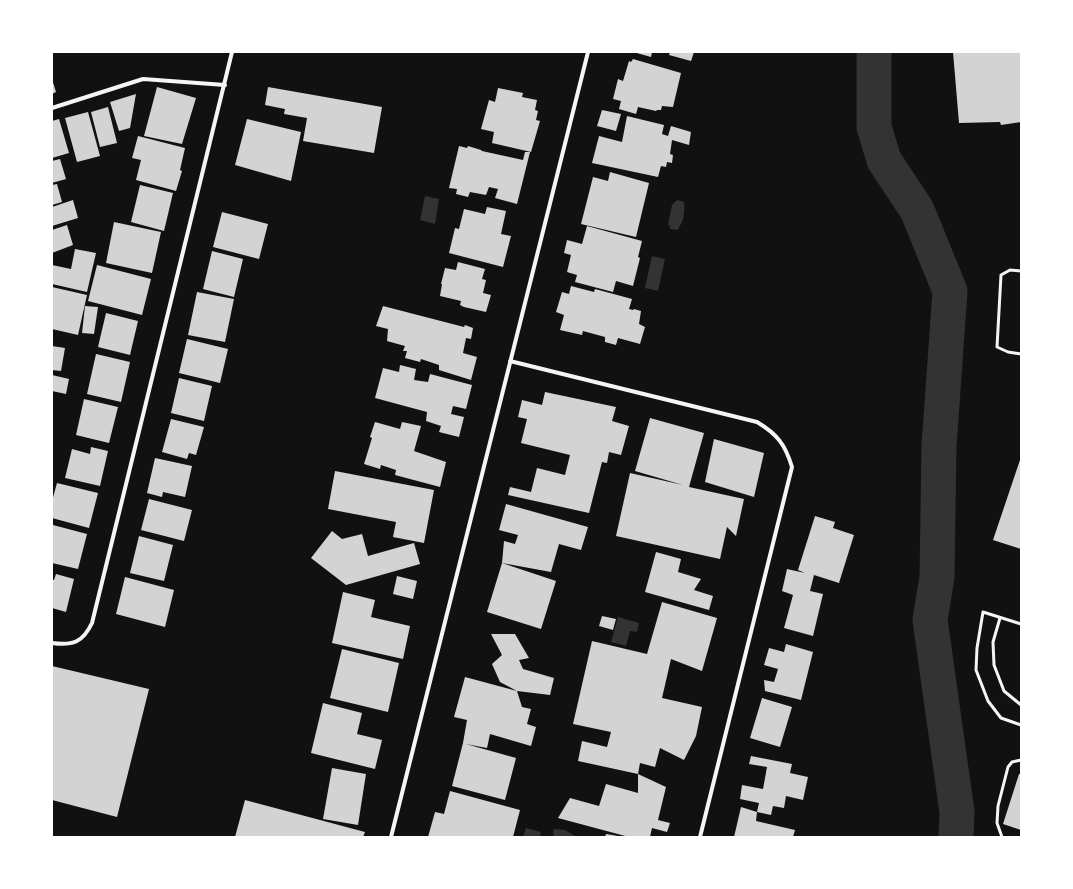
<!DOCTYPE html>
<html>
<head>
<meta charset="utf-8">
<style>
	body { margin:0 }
	#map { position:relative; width:1073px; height:889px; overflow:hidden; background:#111; font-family:"Fira Sans",sans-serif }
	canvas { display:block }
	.frame { position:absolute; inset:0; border:53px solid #fff; pointer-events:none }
</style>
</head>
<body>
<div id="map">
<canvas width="1073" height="889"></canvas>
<div class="frame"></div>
</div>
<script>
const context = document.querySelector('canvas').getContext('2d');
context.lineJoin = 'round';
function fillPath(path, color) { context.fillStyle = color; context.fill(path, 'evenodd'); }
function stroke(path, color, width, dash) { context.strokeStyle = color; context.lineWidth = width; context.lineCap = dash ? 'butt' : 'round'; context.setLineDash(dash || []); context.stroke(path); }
fillPath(new Path2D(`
	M425,196L439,199L435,224L420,220Z
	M677,200L684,202C685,213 684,222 677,230L670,229V226L668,225L672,205Z
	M652,256L665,259L658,291L645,288Z
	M618,617L639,623L637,632L630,631L626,646L611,642Z
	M526,828L541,832L540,837H523Z
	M554,829L565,830L575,836V837H554L553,832Z`), '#333');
stroke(new Path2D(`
	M874,52V127L884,160L917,210L950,291L939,446L937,577L930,620L957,812L956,837`), '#333', 35);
fillPath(new Path2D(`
	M633,52H652L651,57Z
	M670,52H694L691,61L669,55Z
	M953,52H1021V122L1001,125L1000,122L959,123Z
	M633,59L681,73L673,107L662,106L661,110H657L656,111L638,107L636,114L619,109L621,101L613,99L618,79L623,81L629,61L631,62Z
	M52,79L56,92L52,94Z
	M157,87L196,98L182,144L144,136Z
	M268,87L382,107L374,153L303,141L307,118L284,114L285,109L265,105Z
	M498,88L523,93L522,97L537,100L535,110L538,111L536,120L540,121L531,152L492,143L494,132L481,129L489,100L495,102Z
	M136,94L130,128L119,131L110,102Z
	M108,107L117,143L100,147L91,112Z
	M602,110L621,114L616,131L597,126Z
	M88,112L100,156L77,162L65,118Z
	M627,116L664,125L662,134L668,136L671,126L691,132L689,145L672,140L670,154L673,155L672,163L667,162L666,167L661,166L658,177L592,163L599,136L622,142Z
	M59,119L69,153L52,158V121Z
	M247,119L301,132L291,181L235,165Z
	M138,136L185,148L180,170L182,171L176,191L136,180L141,160L132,158Z
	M459,146L467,148L468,146L481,150L482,151L523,160L525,152H530L517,204L495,198L498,189L489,187L486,195L470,192L468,197L456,194L457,189L449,188Z
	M60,159L66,179L52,183V161Z
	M610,172L649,183L636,237L581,224L593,177L608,181Z
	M57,184L62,202L52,205V185Z
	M140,185L173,193L164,231L131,222Z
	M73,200L78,218L52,226V207Z
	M487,207L506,211L501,234L511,236L503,267L449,253L455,228L459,229L464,209L485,214Z
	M222,212L268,224L259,259L213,247Z
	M114,222L161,232L152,273L106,263Z
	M67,225L73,245L52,253V230Z
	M587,226L642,241L638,257L640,258L633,286L616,281L613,292L575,282L577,275L567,272L571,255L564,253L567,240L582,244Z
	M75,249L96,253L87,292L52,284V265L71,269Z
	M212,251L243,259L234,297L203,289Z
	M458,262L485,269L482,279L486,280L483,293L491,295L486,312L464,307L460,305L461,301L440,296L442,284H441L445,268L456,270Z
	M97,265L151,279L142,315L88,301Z
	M571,286L594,292L595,289L632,299L629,309L633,310L634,309L641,311L639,324L645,327L640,344L618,338L616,345L605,342V337L583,331L582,335L560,330L564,315L556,312L562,292L569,294Z
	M52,287L87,295L78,335L52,329Z
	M197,292L234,299L225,342L188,335Z
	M85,306L98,307L94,334L82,333Z
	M383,306L464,327L465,325L473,328L471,339L466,338L463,353L477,357L471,380L439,370V365L421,359L420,362L405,358L407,351H403L405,346L387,341L388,329L376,326Z
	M106,313L138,321L130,355L98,347Z
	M187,339L228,349L220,383L179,373Z
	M52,346L65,348L61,371L52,370Z
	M96,354L130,362L121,402L87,394Z
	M400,365L416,369L414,380L428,382L430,374L472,385L466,409L453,406L451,414L464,417L459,437L439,432L441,426L426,421L427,412L375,398L383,368L399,372Z
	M52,375L69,379L66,394L52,391Z
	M179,378L212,386L204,421L171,413Z
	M545,392L616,407L612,421L629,426L621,455L609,452L607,463L602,462L589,513L508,495L510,487L531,492L537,468L565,475L570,455L521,443L527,419L518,417L522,400L542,405Z
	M84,399L118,407L109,443L76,435Z
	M650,418L704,433L689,487L744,499L736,536L727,527L720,559L616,536L630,473L683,485L635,471Z
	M171,419L204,427L196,455L189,453L187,459L162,452Z
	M375,422L400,429L402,422L421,426L414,451L446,462L440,487L395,475L396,470L381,465L380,469L364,464L372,438L370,437Z
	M714,439L764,453L754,497L705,482Z
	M91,447L108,451L100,486L65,478L72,449L90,454Z
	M1021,457V549L993,540Z
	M155,458L192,466L185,497L163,492L162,497L147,493Z
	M335,471L434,490L424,543L393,537L396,522L328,509Z
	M57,483L98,493L89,528L52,518V501Z
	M149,499L192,510L184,541L141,530Z
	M506,504L588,527L581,550L559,544L551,572L502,563L504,541L515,544L518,535L499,530Z
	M815,516L835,522L833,528L854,535L839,583L814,575L810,591L823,594L813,636L784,628L793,595L782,591L787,569L805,573L798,570Z
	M53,525L87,534L78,569L52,563V530Z
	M332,531L342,539L362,534L368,556L414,543L420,564L346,585L311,558Z
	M139,536L173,545L164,581L130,573Z
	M656,552L681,559L678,572L701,579L694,590L713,596L709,610L645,592Z
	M502,563L556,581L541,629L487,612Z
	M56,574L74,579L66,612L52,608V580H54Z
	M397,576L417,581L413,599L393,594Z
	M125,577L174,590L165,627L116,614Z
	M343,592L375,600L371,617L410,626L403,659L332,643Z
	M662,602L717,618L702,671L671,659L662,698L702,707L696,736L684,760L660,748L655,767L640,763L638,774L666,787L658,820L670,823L667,832L652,828L650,837H629L558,818L570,798L599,806L606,784L638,793V774L578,761L582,741L607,747L611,732L573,724L592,641L647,654Z
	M602,616L616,619L613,630L599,626Z
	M491,634H515L529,658L519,660L523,669L554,678L550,695L517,691L522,707L531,709L527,724L536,727L531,746L490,734L487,748L466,744L516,758L505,800L452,786L463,743L467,720L454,717L465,677L517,691L500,682L492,664L502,655Z
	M786,644L813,652L801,700L765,691L764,680L774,682L778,669L764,665L769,648L784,652Z
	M342,649L399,663L388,712L330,698Z
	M52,666L149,689L117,817L52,800Z
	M762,698L792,707L780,747L750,738Z
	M323,703L362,713L357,734L382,740L375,769L311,753Z
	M751,756L792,764L790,773L808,777L803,800L786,796L784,808L773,806L771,815L757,812L759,803L740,799L742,785L763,789L767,767L749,764Z
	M332,768L366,774L358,825L323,819Z
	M1019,774H1021V830L1003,824Z
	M450,791L520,810L513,837H428L435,812L444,814Z
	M245,800L365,832L363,837H235Z
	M741,807L757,812L756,821L795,830L793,837H734Z
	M606,834L618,836V837H605Z`), '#d3d3d3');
stroke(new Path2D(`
	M1021,271L1010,270L1001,275L997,347L1008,352L1021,354
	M1000,618L993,642L994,665L1004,691L1021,705
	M1021,624L983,612L977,648L976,670L988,701L1001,718L1021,725
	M1002,837L997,823L998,806L1008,767L1012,762L1021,760`), '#f5f5f5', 3);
stroke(new Path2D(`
	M52,108L143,79L225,85
	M510,361L757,422C777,434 785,444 792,467L700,837
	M52,643C73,646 83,642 92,623L232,52
	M391,837L588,52`), '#f5f5f5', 4);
</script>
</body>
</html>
